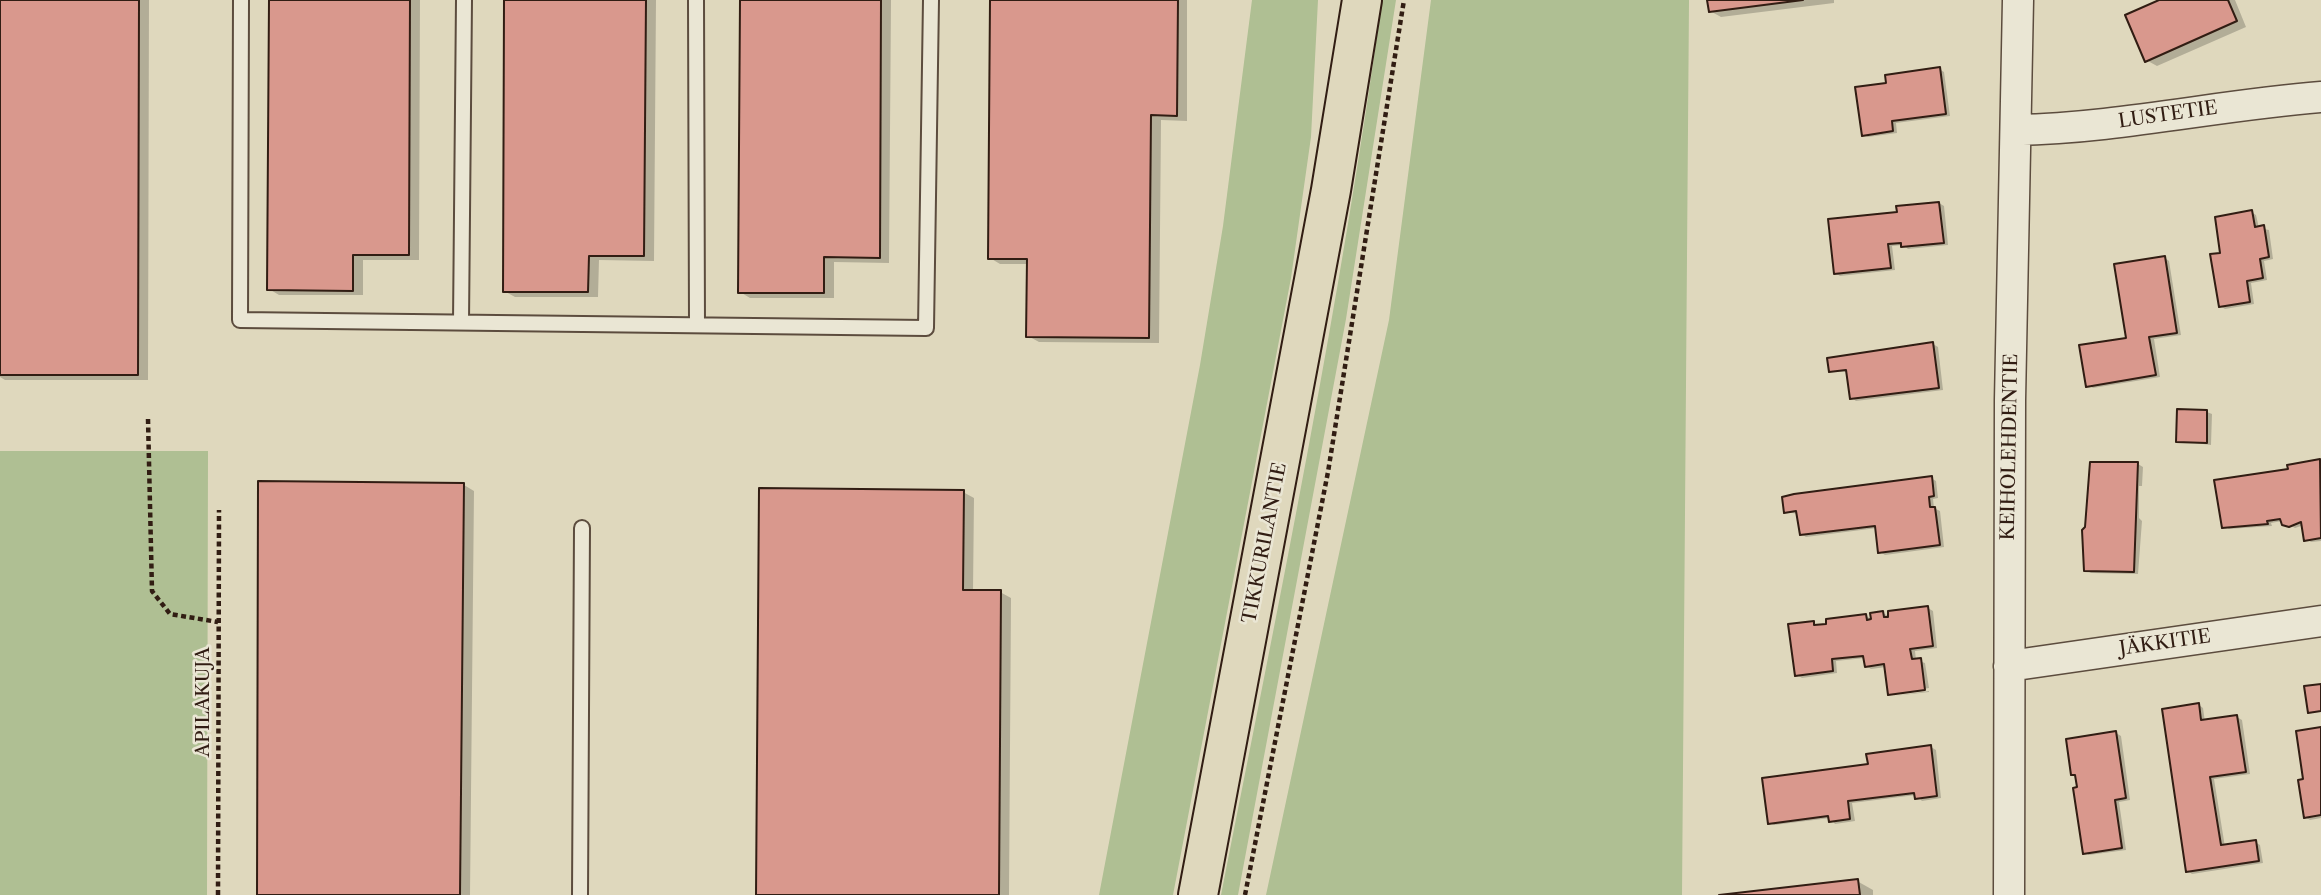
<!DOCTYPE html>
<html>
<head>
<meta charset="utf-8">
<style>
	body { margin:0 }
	canvas { display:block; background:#dfd8bd }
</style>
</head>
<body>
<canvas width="2321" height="895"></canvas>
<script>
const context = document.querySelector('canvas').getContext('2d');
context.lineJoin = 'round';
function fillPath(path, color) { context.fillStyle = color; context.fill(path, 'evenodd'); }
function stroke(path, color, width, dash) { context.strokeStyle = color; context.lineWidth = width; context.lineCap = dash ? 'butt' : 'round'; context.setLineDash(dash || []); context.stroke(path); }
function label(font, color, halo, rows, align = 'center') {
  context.font = font + ' "Libre Caslon Text",serif'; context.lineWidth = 5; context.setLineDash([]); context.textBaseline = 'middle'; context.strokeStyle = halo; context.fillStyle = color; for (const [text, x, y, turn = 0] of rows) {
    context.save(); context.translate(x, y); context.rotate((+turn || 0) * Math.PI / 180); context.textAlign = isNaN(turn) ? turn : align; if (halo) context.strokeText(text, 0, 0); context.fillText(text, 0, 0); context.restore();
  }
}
fillPath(new Path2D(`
	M1252,0H1318L1311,137L1291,278L1173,895H1099L1200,365L1223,226Z
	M1382,0H1396L1346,319L1238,895H1221C1280,598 1341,300 1382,0Z
	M1431,0H1689L1682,895H1266L1389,320Z
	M0,451H208L207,895H0Z`), '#afbf93');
fillPath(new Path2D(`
	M0,0H149L148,380H5L0,377Z
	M271,0H420L419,260H363V295H279L269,289Z
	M506,0H656L654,261L599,260L598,297H515L504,291Z
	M741,0H891L889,263L834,262V298H750L740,292Z
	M991,0H1187V121L1161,120L1159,343L1039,342L1028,336L1029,264H1000L990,258Z
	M1709,0H1834V3L1721,17L1710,11Z
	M2163,0H2235L2246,27L2157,66L2146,60Z
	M1939,69L1944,72L1950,116L1896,123L1897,133L1868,137L1863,135L1888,84Z
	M1939,203L1944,206L1948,245L1908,249L1903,245L1892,246L1895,270L1840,276L1835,273L1899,213Z
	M2251,212L2256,215L2259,228L2269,230L2273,259L2264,261L2267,280L2251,283L2254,304L2225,309L2220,306L2222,255Z
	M2165,258L2169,261L2181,335L2154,339L2160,377L2093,388L2088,385L2128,339Z
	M1933,344L1938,347L1943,390L1856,401L1852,398L1848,372L1830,371Z
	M2207,412L2212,414L2211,445L2178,441Z
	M2320,461L2321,541L2311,542L2306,539L2304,525L2295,528L2282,521L2271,523L2272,526L2229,529L2224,526L2290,471Z
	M2138,464L2143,467L2142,486H2139V518L2142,521L2138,574L2091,573L2086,570Z
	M1931,478L1936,481L1938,498L1933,499L1934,508L1940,511L1944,547L1885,555L1880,552L1877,528L1806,537L1801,534L1798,514L1786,512Z
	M464,485L474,491L470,895H258Z
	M963,492L974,498L973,592H1000L1011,598L1009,895H758Z
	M1928,608L1933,611L1937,648L1915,651L1916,660L1925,663L1929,688L1892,695L1886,667L1871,669L1866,666L1865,658L1836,661L1837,673L1802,678L1797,675L1813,623L1819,626L1866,616L1873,620L1883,613L1890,617Z
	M1929,691V692L1893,696Z
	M2199,705L2203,708L2205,722L2237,717L2242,720L2250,774L2214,779L2225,847L2255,842L2260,845L2263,863L2192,874L2188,871Z
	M2321,729V818L2310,820L2305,817V781Z
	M2116,733L2121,736L2130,800L2119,802L2126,850L2089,855L2084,852L2079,789L2077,777L2073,774Z
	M1931,747L1936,750L1941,798L1922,801L1916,795L1852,803L1855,821L1835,824L1830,818L1774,825L1769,823Z
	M1857,881L1873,890V895H1734Z`), '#0003');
const building = new Path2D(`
	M0,0H139L138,375H0Z
	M269,0H410L409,255H353V291L267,290Z
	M504,0H646L644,256H589L588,292H503Z
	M740,0H881L880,258L824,257V293H738Z
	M990,0H1178L1177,116L1151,115L1149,338L1026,337L1027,259H988Z
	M1707,0H1803L1709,12Z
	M2159,0H2228L2237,21L2145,62L2125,15Z
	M1940,67L1946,114L1892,121L1893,131L1862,136L1855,87L1886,83L1885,75Z
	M1939,202L1944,243L1901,247V243L1888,244L1891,268L1834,274L1828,219L1897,212L1896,206Z
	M2252,210L2255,227L2264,225L2269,257L2260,259L2263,278L2247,281L2250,302L2219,307L2210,254L2220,253L2215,217Z
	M2165,256L2177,333L2149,337L2156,375L2086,387L2079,345L2126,338L2114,264Z
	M1933,342L1939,388L1850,399L1846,370L1829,372L1827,358Z
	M2177,409L2207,410V443L2176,442Z
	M2320,459L2321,538L2304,541L2301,522L2289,527L2282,525L2280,519L2267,521L2268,524L2222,528L2214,480L2288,469L2287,465Z
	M2090,462H2138L2134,572L2084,571L2082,530L2085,527Z
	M1932,476L1934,496L1929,497L1930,507H1935L1940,545L1878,553L1875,526L1800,535L1796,511L1784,513L1782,497L1794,494Z
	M258,481L464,483L460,895H257Z
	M759,488L964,490L963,590H1001L999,895H756Z
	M1928,606L1933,646L1910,649L1912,659L1921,658L1925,690L1888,695L1884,664L1865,667L1863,656L1832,659L1833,671L1795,676L1788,624L1814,621V625L1826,624V619L1866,614L1867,620L1871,619L1870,613L1883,611L1884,617H1888V611Z
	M2321,684V711L2308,713L2304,686Z
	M2199,703L2201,720L2237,715L2246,772L2210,777L2221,845L2256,840L2259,861L2186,872L2162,709Z
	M2321,727V815L2304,818L2298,780L2303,779L2296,731Z
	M2116,731L2126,798L2115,800L2122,848L2083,854L2073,788L2077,787L2075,775H2071L2066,739Z
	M1931,745L1937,796L1915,799L1914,793L1848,801L1850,819L1829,822L1828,816L1768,824L1762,778L1868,764L1866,754Z
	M1858,879L1860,895H1719Z`);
fillPath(building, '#d9988d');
stroke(building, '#311d13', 2);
const service = new Path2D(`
	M241,0L240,320L926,328L931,0
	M696,0L697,324
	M461,322L464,0
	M580,895L582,528`);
const minor = new Path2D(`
	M2016,130C2118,128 2219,105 2321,97
	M2009,666L2321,621
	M2009,895L2010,400L2018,0`);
const primary = new Path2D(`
	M1198,895L1331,190L1362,0`);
stroke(service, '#5c4c3e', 18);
stroke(minor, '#5c4c3e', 33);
stroke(primary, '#311d13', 42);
stroke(new Path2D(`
	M148,419L152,591L170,614L218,622
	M218,895L219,510
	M1245,895L1328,472L1404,0`), '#311d13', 4.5, [5, 3.5]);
stroke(service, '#eae6d4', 14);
stroke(minor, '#eae6d4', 30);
stroke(primary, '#dfd8bd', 38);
label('19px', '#311d13', '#eae6d4', [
	["LUSTETIE",2168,115,-8],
	["KEIHOLEHDENTIE",2010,447,-89],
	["TIKKURILANTIE",1265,543,-79],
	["JÄKKITIE",2165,643,-8],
	["APILAKUJA",204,702,-90]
]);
</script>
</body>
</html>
